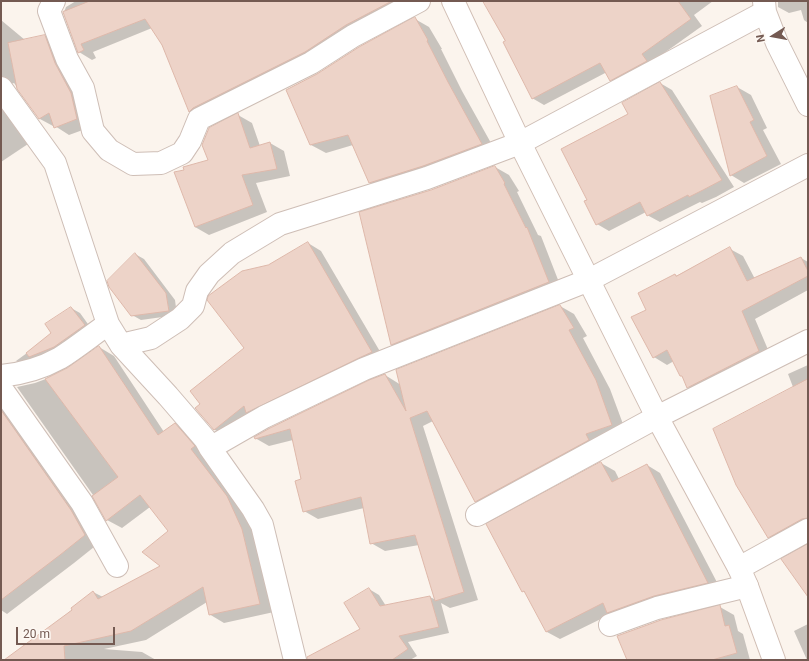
<!DOCTYPE html>
<html>
<head>
<meta charset="utf-8">
<style>
	body { margin:0 }
	#map { position:relative; width:809px; height:661px; overflow:hidden; background:#fbf4ed; font-family:Roboto,sans-serif }
	canvas { display:block }
	.frame { position:absolute; inset:0; border:2px solid #745a52; pointer-events:none }
	.north { position:absolute; left:753px; top:16px; width:40px; height:40px; -webkit-text-stroke:3px #fdf8f3; paint-order:stroke; rotate:259deg; font-size:11px; font-weight:700; line-height:16px; text-align:center; color:#745a52 }
	.north::after { content:''; display:block; margin:auto; width:14px; height:18px; background:#745a52; clip-path:polygon(50% 0,100% 100%,50% 72%,0 100%) }
	.scale { position:absolute; left:16px; top:627px; width:99px; height:18px; box-sizing:border-box; border:2px solid #745a52; border-top:0; padding-left:5px; font-size:12px; line-height:14px; white-space:nowrap; color:#745a52; -webkit-text-stroke:3px #fdf8f3; paint-order:stroke }
</style>
</head>
<body>
<div id="map">
<canvas width="809" height="661"></canvas>
<div class="frame"></div>
<div class="north">N</div>
<div class="scale">20 m</div>
</div>
<script>
const context = document.querySelector('canvas').getContext('2d');
context.lineJoin = 'round';
function fillPath(path, color) { context.fillStyle = color; context.fill(path, 'evenodd'); }
function stroke(path, color, width, dash) { context.strokeStyle = color; context.lineWidth = width; context.lineCap = dash ? 'butt' : 'round'; context.setLineDash(dash || []); context.stroke(path); }
fillPath(new Path2D(`
	M76,1H414L203,119L190,111L162,45L152,28L93,52L96,58L92,60L79,52L64,12L66,7Z
	M484,1H713L694,15L702,26L653,61L623,87L611,80L607,72L544,105L532,98L506,41Z
	M778,1H808V23L804,20L801,10L789,13L778,7Z
	M415,19L429,27L442,49H441L462,91L496,152L385,191L370,182L353,145L326,153L311,145L317,75Z
	M1,20L25,40L44,36L58,44L91,127L69,135L55,126H53L40,119L14,83L8,85L31,142L1,162Z
	M660,83L672,90L734,187L716,197L702,203L700,202L660,222L647,215L646,212L609,231L597,224L588,200L630,114Z
	M737,87L751,95L767,128L763,130L781,164L744,183L731,175Z
	M238,115L252,123L260,146L270,143L284,151L290,176L256,183L267,212L209,235L195,227L209,161Z
	M495,167L509,175L519,191L517,192L538,235L541,236L562,290L405,353L391,344Z
	M308,243L321,251L385,360L228,437L215,430L196,408L202,404L246,348L268,266Z
	M730,249L743,256L755,279L801,258L808,262V269L805,268L808,273V290L755,319L772,359L701,395L688,387L674,361L667,365L654,357L648,310L675,275L678,276Z
	M135,254L144,259L175,300L177,315L141,320L132,315Z
	M560,306L574,314L587,336L583,338L610,389L626,432L489,509L475,501L433,421L423,426L478,600L450,608L441,603L449,633L408,642L417,656L410,660H308L361,629L369,589L379,595L386,606L430,597L436,600L419,545L385,551L371,543L364,508L318,519L304,511L302,480L293,440L269,446L255,438L385,375L401,385Z
	M71,308L80,313L93,331L24,366L16,361L53,334Z
	M99,347L114,356L164,432L175,424L190,433L242,506L257,538L274,612L224,623L209,614L207,602L146,640L104,649L142,652L156,660H12L93,592L103,597L161,566L169,531L150,507L122,528L107,520L93,495L17,387L35,383L59,374Z
	M808,365V531L782,545L769,537L793,387L788,374Z
	M1,388L99,543L74,563L7,614L1,610Z
	M601,463L615,471L619,479L647,465L660,473L721,590L611,614L560,639L547,632L526,593L523,591Z
	M720,607L734,615L738,631L743,634L750,660H629Z
	M808,624V660H807L794,631Z
	M225,659L242,660H224Z`), '#0003');
const building = new Path2D(`
	M90,1H392L346,25L305,52L193,108L189,112L162,45L145,19L81,44L84,50L78,53L63,12Z
	M483,1H678L691,19L642,54L647,61L610,81L600,63L532,99L503,42L505,41Z
	M415,17L428,40L427,41L448,82L482,144L423,166L369,183L348,135L310,145L286,90L317,74L359,47Z
	M45,35L55,63L71,93L77,119L54,128L49,113L39,119L17,89L8,43Z
	M660,82L722,180L703,190L689,197L688,195L647,216L640,202L596,225L584,201L587,200L561,149L628,114L622,103Z
	M737,86L754,120L750,122L767,156L730,176L710,96Z
	M238,113L250,148L270,142L277,169L242,175L253,205L195,227L174,172L184,170L183,167L208,160L202,145L209,128Z
	M495,166L505,183L504,184L526,228L527,227L549,282L391,345L359,212L431,190Z
	M308,242L372,352L359,358L246,413L244,406L214,430L195,408L200,404L190,391L244,348L207,300L208,296L242,271L268,265Z
	M730,247L747,281L801,257L808,271V276L742,311L759,351L687,388L682,376H680L667,350L653,358L631,317L646,310L638,293L675,274L676,276Z
	M135,253L166,293L169,311L131,316L109,287L107,281Z
	M560,305L574,328L569,330L596,380L612,425L586,434L589,440L475,502L427,411L410,418L464,592L435,601L415,535L370,544L361,497L303,512L295,481L301,479L290,429L255,439L254,437L270,428L369,380L385,374L406,411L396,370Z
	M71,307L85,325L54,347L29,357L26,353L51,333L45,324Z
	M99,346L158,435L175,423L195,446L191,449L227,496L242,529L260,604L209,615L203,587L131,631L64,646L65,660H4L72,610L71,608L93,591L98,599L160,566L142,552L168,531L140,495L106,521L92,496L118,477L45,379L67,368Z
	M808,379V518L802,519L768,538L736,485L713,429Z
	M1,410L71,510L85,535L60,555L1,600Z
	M601,462L612,482L647,464L708,583L654,596L607,613L603,603L546,632L524,591L522,592L486,524Z
	M808,544V597L781,559Z
	M369,588L380,606L430,596L439,627L399,636L408,649L392,660H307V657L360,629L344,603Z
	M720,605L725,626L729,625L737,653L712,660H627L617,636L661,620Z`);
fillPath(building, '#edd3c8');
stroke(building, '#deb8aa', 1);
const street = new Path2D(`
	M54,1L49,11L67,59L83,88L93,131L109,150L133,164L161,163L182,153L190,141L199,119L311,63L353,36L419,1
	M765,12L777,43L808,105
	M1,88L55,163L108,324L121,345L168,396L205,439L210,448L253,509L262,525L295,660
	M121,345L151,338L180,319L193,306L197,291L209,274L232,253L280,224L427,178L520,143L765,12L764,1
	M1,376C21,374 42,368 60,358C76,348 92,335 108,324
	M1,388L82,503L117,566
	M210,448L264,417L364,369L589,280L808,165
	M477,515L657,417L808,341
	M739,568L808,530
	M610,625L657,608L747,586`);
const secondary = new Path2D(`
	M453,1L520,143L657,417L739,568L747,586L774,660`);
stroke(street, '#cebeb6', 24);
stroke(secondary, '#d1beb4', 24);
stroke(street, '#fff', 22);
stroke(secondary, '#fff', 22);
</script>
</body>
</html>
